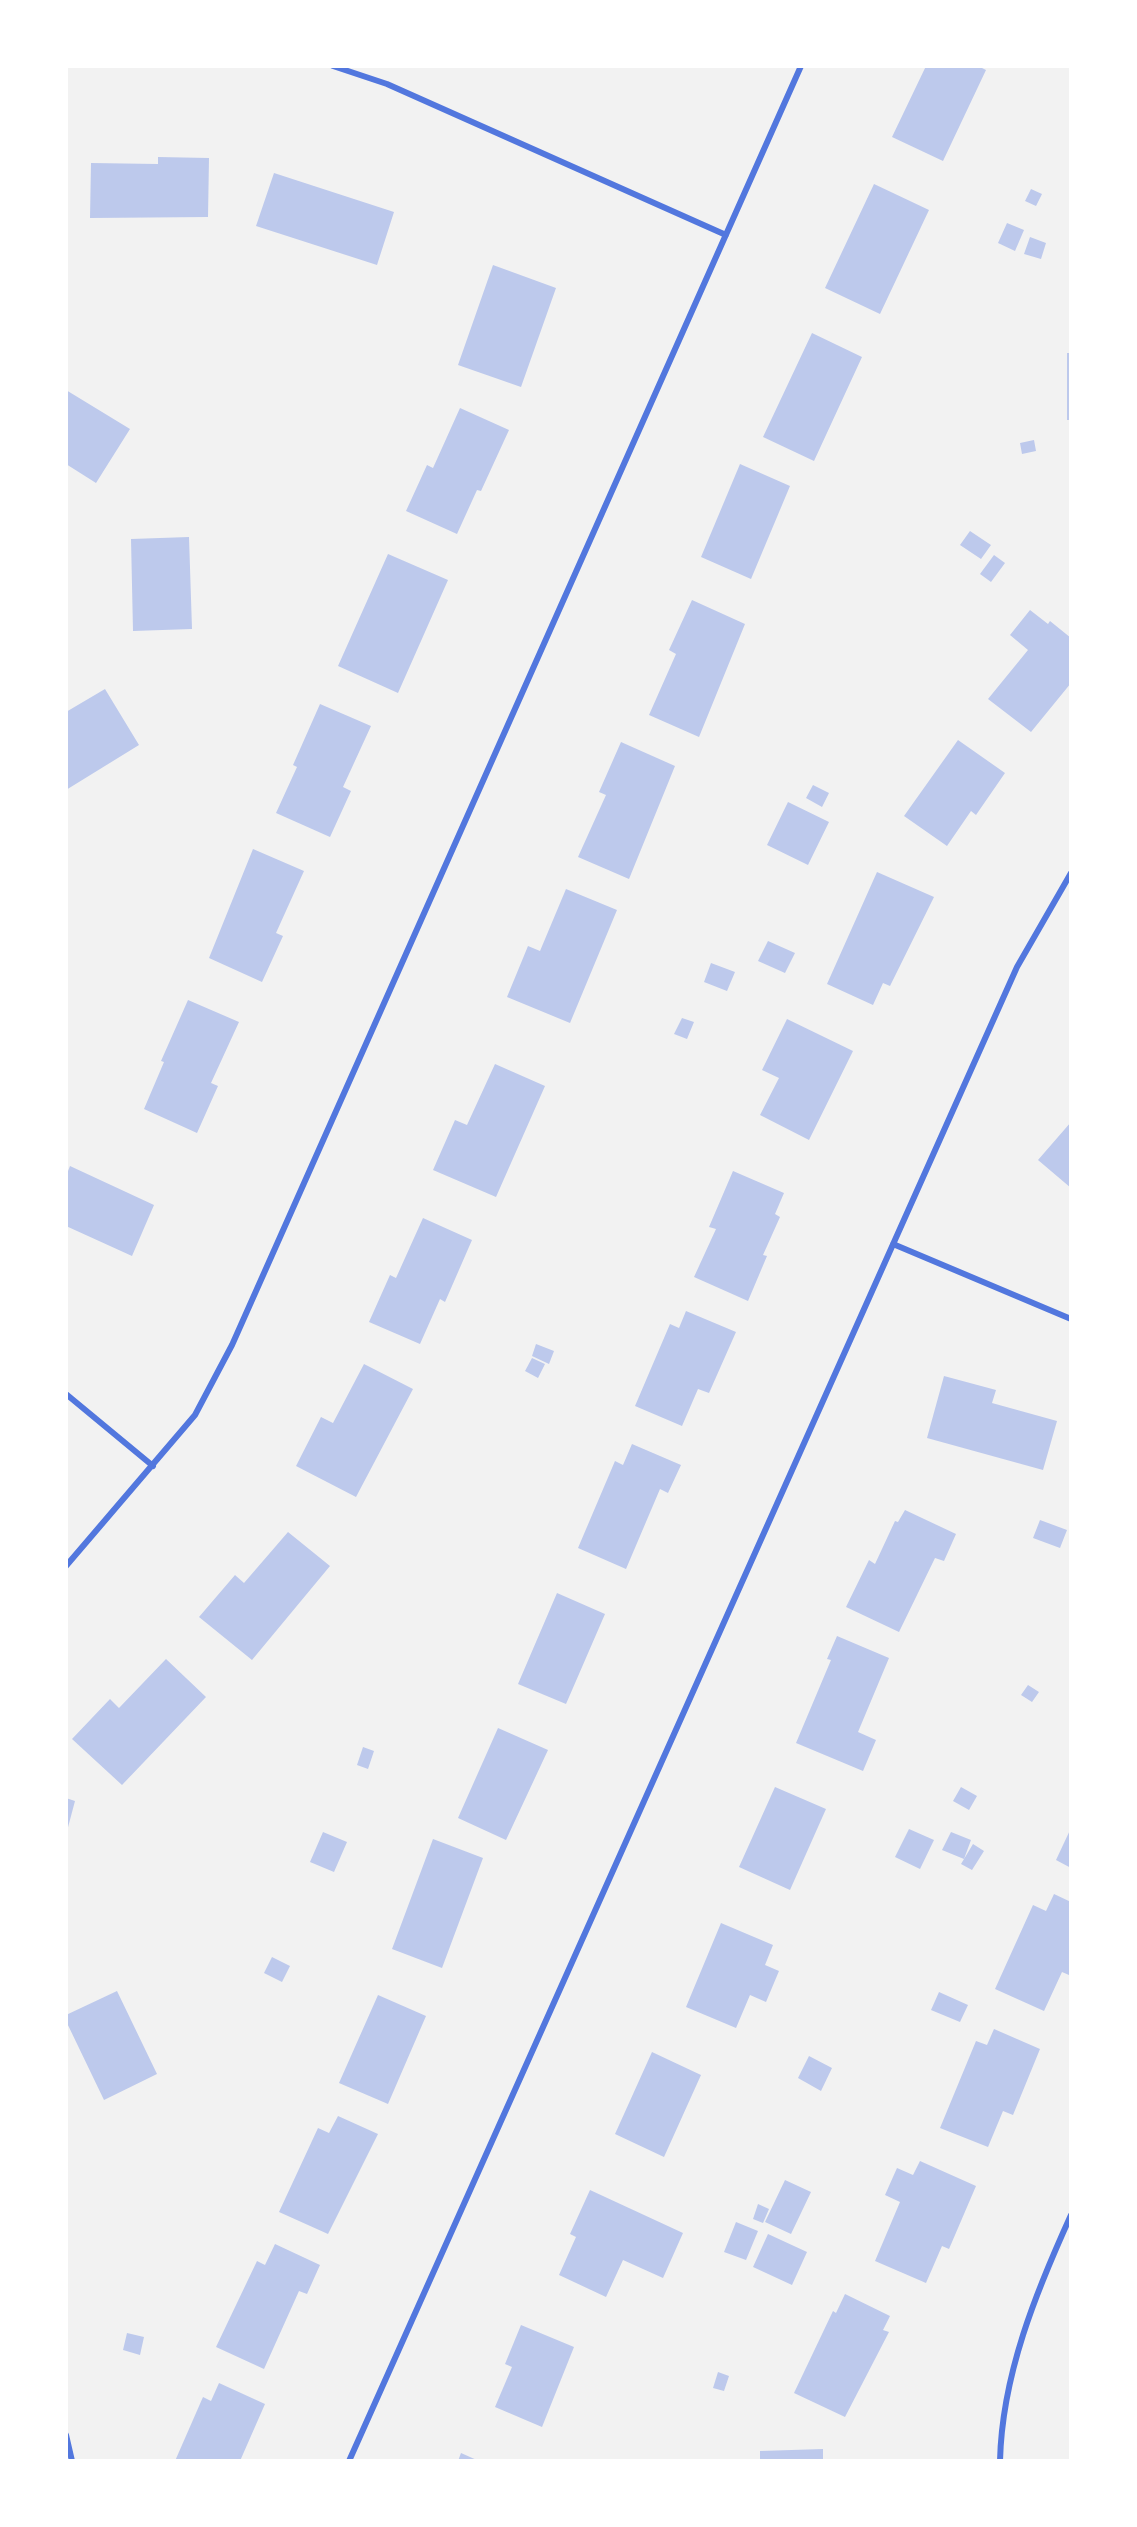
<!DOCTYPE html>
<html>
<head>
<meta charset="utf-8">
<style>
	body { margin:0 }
	#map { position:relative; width:1137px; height:2527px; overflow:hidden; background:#f2f2f2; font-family:Figtree,sans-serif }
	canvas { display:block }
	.frame { position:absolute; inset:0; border:68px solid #fff; pointer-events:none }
</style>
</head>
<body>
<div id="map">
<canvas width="1137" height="2527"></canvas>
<div class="frame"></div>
</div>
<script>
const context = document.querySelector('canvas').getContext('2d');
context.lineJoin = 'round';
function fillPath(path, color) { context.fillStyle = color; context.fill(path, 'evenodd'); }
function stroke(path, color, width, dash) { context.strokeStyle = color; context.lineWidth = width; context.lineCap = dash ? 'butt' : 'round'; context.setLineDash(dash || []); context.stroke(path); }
fillPath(new Path2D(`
	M926,66H978L986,70L943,161L892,137Z
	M158,157L209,158L208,217L90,218L91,163L158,164Z
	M274,173L394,212L377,265L256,226Z
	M874,184L929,210L880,314L825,288Z
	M1031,189L1042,194L1036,206L1025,201Z
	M1007,223L1024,230L1015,251L998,243Z
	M1030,237L1046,243L1041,259L1024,254Z
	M493,265L556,288L521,387L458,365Z
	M812,333L862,357L814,461L763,437Z
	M1067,353H1071V420H1067Z
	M66,390L130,429L96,483L66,464Z
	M460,408L509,430L481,491L477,490L457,534L406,511L427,465L433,468Z
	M1034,440L1036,451L1022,454L1020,443Z
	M740,464L790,486L751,579L701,557Z
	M970,531L991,545L981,559L960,545Z
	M189,537L192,629L133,631L131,539Z
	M388,554L448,580L398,693L338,666Z
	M994,555L1005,563L991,582L980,574Z
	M692,600L745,624L699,737L649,715L676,654L669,650Z
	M1030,610L1048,624L1050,621L1071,638V683L1031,732L988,699L1028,650L1010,635Z
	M105,689L139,745L66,790V712Z
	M320,704L371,726L343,787L351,791L330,837L276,813L297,767L293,765Z
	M958,740L1005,773L976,815L971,811L947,846L904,816Z
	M621,742L675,766L629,879L578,857L606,795L599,792Z
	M813,785L829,793L822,807L806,798Z
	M788,802L829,822L808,865L767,845Z
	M253,849L304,871L276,933L283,936L262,982L209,958Z
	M877,872L934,897L890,986L883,983L873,1005L827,984Z
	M566,889L617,910L570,1023L507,997L528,946L540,951Z
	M768,941L795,953L785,973L758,961Z
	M711,963L735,972L727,991L704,982Z
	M188,1000L239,1022L211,1083L218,1086L197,1133L144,1109L164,1062L161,1061Z
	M682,1018L694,1022L687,1039L674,1034Z
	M787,1019L853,1051L809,1140L760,1115L779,1078L762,1070Z
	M495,1064L545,1086L496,1197L433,1170L455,1120L467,1125Z
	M1071,1122V1188L1038,1160Z
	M70,1166L154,1205L132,1256L66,1226V1176Z
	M733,1171L784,1193L775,1214L780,1217L763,1255L767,1256L748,1301L694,1277L716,1229L709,1227Z
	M423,1218L472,1240L445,1302L440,1299L420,1344L369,1322L390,1275L396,1278Z
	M686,1311L736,1332L709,1393L698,1389L682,1426L635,1406L670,1324L679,1328Z
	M536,1344L554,1351L549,1364L532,1356Z
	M532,1358L545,1364L538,1378L525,1371Z
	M364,1364L413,1389L356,1497L296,1466L321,1417L333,1423Z
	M944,1376L996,1390L992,1403L1057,1421L1043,1470L927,1438Z
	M632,1444L681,1465L668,1493L660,1489L626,1569L578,1548L615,1461L623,1465Z
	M905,1510L956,1534L944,1561L935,1558L899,1632L846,1607L869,1560L875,1564L895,1521L898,1522Z
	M1040,1520L1067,1530L1060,1548L1033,1538Z
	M288,1532L330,1566L252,1660L199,1617L235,1575L244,1583Z
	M557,1593L605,1614L566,1704L518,1684Z
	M837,1636L889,1658L858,1732L876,1740L863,1771L796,1743L831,1660L827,1659Z
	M166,1659L206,1697L122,1785L72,1739L110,1699L119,1708Z
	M1028,1685L1039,1692L1032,1702L1021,1695Z
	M498,1728L548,1750L506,1840L458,1818Z
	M363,1747L374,1751L368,1769L357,1765Z
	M775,1787L826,1809L790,1890L739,1867Z
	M961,1787L977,1796L969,1810L953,1801Z
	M66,1798L75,1801L67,1831L66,1830Z
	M1071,1828V1868L1056,1860Z
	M909,1829L934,1840L920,1869L895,1857Z
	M323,1832L347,1842L334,1872L310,1862Z
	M951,1832L971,1840L964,1859L942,1850Z
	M433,1839L483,1858L442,1968L392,1949Z
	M973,1844L984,1851L972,1870L961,1864Z
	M1054,1894L1071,1902V1970L1069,1975L1062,1972L1044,2011L995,1989L1033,1905L1046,1911Z
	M721,1923L773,1945L765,1965L779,1971L766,2002L750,1995L736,2028L686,2007Z
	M272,1957L290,1966L282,1982L264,1973Z
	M117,1991L157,2074L104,2100L66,2021V2015Z
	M939,1992L968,2005L960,2022L931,2010Z
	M378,1995L426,2016L388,2104L339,2083Z
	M994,2029L1040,2049L1013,2115L1003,2111L988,2147L940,2128L976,2041L987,2045Z
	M652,2052L701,2075L664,2157L615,2134Z
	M809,2056L832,2068L821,2091L798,2078Z
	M338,2116L378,2134L328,2234L279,2212L318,2128L329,2133Z
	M920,2161L976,2186L949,2249L942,2246L926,2283L875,2261L900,2202L885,2195L897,2168L913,2175Z
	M785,2180L811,2192L791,2234L765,2222Z
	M590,2190L683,2233L663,2278L623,2260L606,2297L559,2275L576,2237L570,2234Z
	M758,2204L769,2209L763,2223L753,2219Z
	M736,2222L758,2231L746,2260L724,2252Z
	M768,2234L807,2252L792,2285L753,2267Z
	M275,2244L320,2265L307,2294L299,2291L264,2369L216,2347L257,2261L265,2265Z
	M845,2294L890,2316L883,2330L889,2332L845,2417L794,2393L833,2311L836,2313Z
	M521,2325L574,2347L542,2427L495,2407L512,2367L505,2364Z
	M127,2333L144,2337L140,2355L123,2350Z
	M718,2372L729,2376L724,2391L713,2388Z
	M219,2383L265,2404L240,2461H175L203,2397L211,2401Z
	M823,2449V2461H760V2451Z
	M461,2453L479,2461H458Z`), '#bdc9ec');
stroke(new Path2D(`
	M333,66L387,84L726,235
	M893,1244L1071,1319
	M66,1394L153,1466
	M66,1566L195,1415L232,1345L801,66
	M66,2435L72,2461
	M349,2461L1017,967L1071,873
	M1000,2461C1002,2375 1036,2292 1071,2215`), '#5277de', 6);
</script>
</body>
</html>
